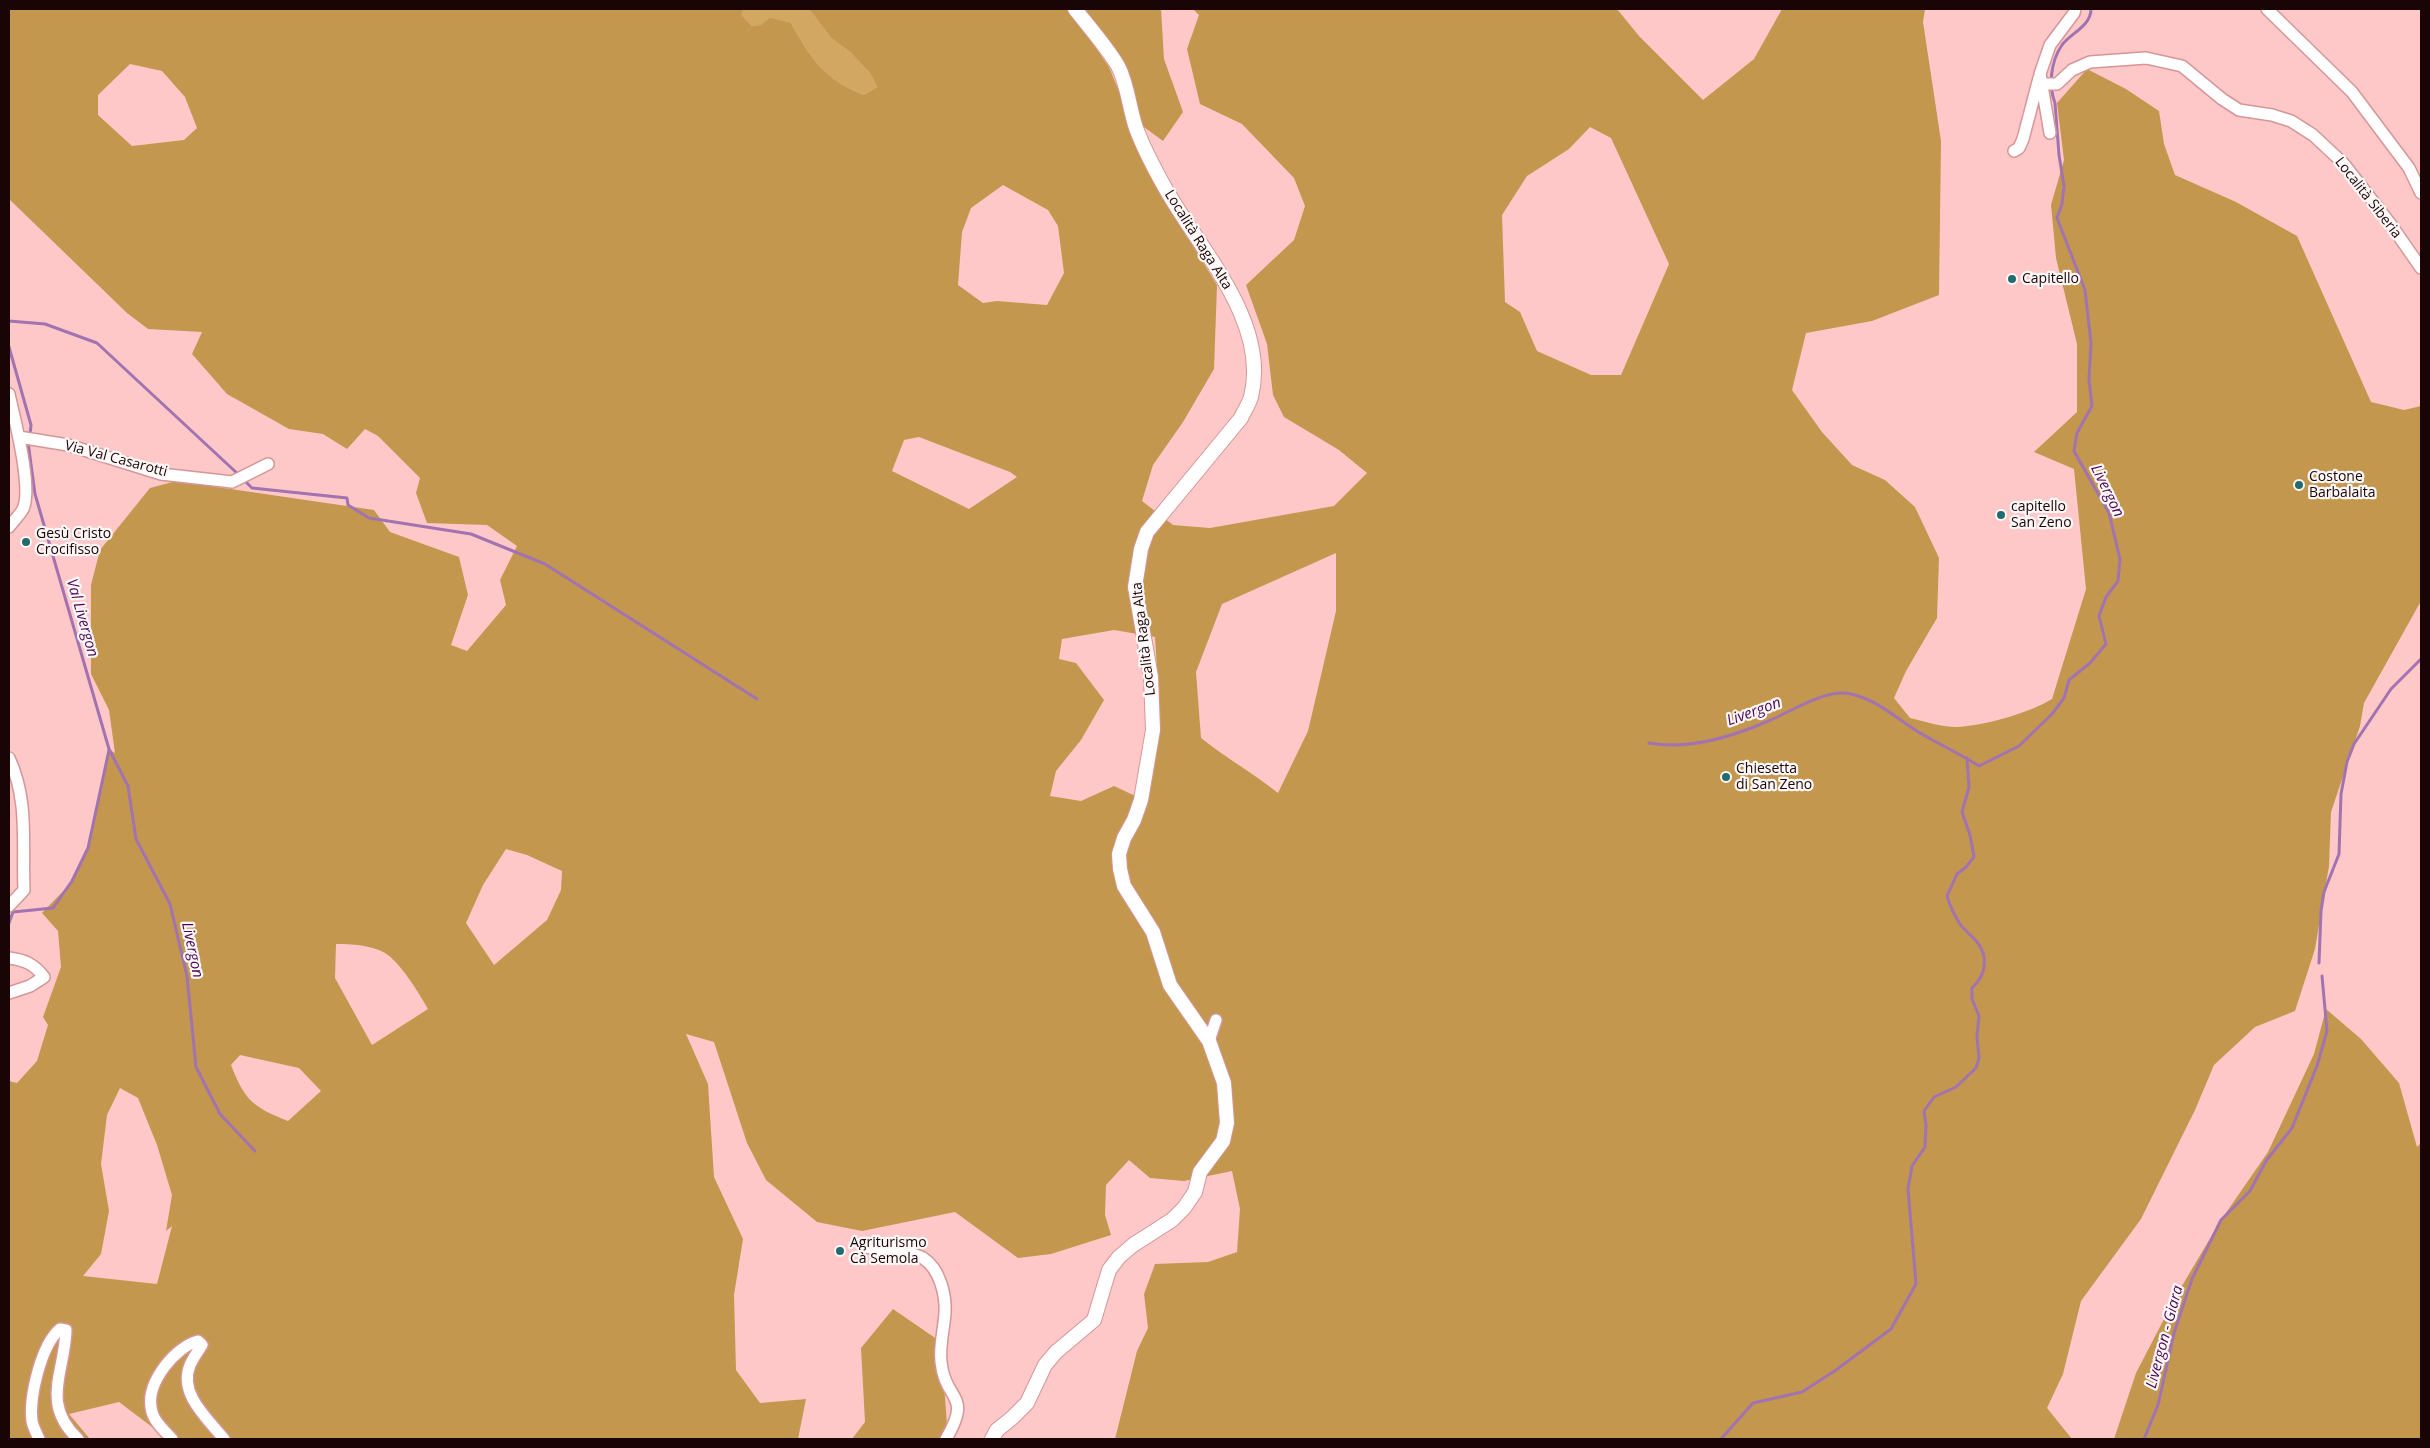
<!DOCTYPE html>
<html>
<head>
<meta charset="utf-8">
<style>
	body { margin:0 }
	#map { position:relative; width:2430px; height:1448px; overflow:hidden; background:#fec8c8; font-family:"Open Sans",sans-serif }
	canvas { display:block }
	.frame { position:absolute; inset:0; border:10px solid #190506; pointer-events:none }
</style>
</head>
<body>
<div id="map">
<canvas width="2430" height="1448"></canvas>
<div class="frame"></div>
</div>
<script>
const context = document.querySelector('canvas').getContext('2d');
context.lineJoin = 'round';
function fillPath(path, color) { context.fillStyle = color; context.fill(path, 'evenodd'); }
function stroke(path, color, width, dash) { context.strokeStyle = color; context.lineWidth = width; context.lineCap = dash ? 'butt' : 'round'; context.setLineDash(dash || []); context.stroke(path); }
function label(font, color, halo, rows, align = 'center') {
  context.font = font + ' "Open Sans",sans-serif'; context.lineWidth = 4.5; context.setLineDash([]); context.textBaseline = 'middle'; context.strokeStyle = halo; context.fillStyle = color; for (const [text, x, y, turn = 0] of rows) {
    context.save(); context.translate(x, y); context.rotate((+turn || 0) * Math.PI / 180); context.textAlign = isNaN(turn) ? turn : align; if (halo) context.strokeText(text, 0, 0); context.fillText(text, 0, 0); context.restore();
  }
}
fillPath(new Path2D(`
	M743,9H809L831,38L850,52L870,73L877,87L864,95C825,80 810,58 791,23L752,26L740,15Z`), '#d2a761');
fillPath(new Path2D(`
	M9,9H743L741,15L752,26L761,25L770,18L791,23C810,58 825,80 864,95L877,87L870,73L850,52L831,38L809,9H1069L1109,67L1160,192L1217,285L1214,369L1183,422L1153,465L1142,501L1173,525L1210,528L1334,506L1367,473L1339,450L1284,417L1273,395L1267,344L1246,285L1294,240L1305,206L1294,178L1242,124L1200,104L1187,49L1199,15L1193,9H1617L1639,36L1703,100L1754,59L1782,9H1925L1923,22L1941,141L1939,295L1872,321L1806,333L1792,390L1822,432L1852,465L1885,480L1915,507L1939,558L1937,618L1906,671L1894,698L1910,718C1924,721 1941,727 1956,727C1983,726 2029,713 2052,699L2086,589L2074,469L2034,452L2077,412V344L2056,258L2051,205L2064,160L2057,103L2087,69L2126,89L2159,111L2164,144L2175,175L2236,202L2297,236L2371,402L2404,410L2421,406V601L2364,703L2360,726L2331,812L2329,866L2315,949L2295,1011L2255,1027L2214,1065L2195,1110L2141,1219L2081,1301L2063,1374L2047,1408L2072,1439H1115L1137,1351L1148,1328L1144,1294L1155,1264L1208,1262L1237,1252L1240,1209L1232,1171L1184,1181L1150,1178L1129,1160L1106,1185L1105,1215L1111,1235L1051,1254L1018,1258L955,1212L862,1231L817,1222L766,1180L747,1143L714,1042L686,1034L708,1084L714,1177L743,1239L734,1295L736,1370L760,1403L806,1399L798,1439H168L119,1402L69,1414L90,1439H9V1081L17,1083L37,1061L48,1025L43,1017L61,967L58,931L42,913L73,881L88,848L108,749L115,753L109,710L91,674V585L100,550L150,488L176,481L374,510L390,532L459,557L468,595L451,645L467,651L506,605L500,580L517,546L487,525L427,523L416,493L420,478L378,436L365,429L347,449L323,434L289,429L227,394L192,354L202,332L148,329L127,313L9,199ZM130,64L162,71L185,97L197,128L184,140L132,146L98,115V95ZM1590,127L1611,138L1669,264L1621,375H1591L1537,351L1520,312L1505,302L1502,215L1527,176L1569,149ZM1003,185L1048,210L1058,226L1064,273L1047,305L997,301L983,303L958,285L962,232L971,208ZM919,437L1010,472L1017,477L969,509L892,471L904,440ZM1336,553V611L1308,731L1278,793C1253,773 1226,758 1201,738L1196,672L1222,604ZM1114,630L1155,637L1160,716L1152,769L1144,800L1114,786L1081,801L1050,796L1056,771L1081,740L1104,700L1076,663L1059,659L1062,639ZM506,849L527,855L562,871L561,890L547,920L494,965L466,923L483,885ZM336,944C352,944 371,945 385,953C400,962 419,993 428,1009L372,1045L335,978ZM240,1055L299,1068L321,1091L288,1121C253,1107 245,1101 231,1065ZM120,1088L138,1098L157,1145L172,1195L166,1231L172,1226L157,1284L83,1276L101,1254L109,1211L101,1164L107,1115Z
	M1080,9H1161L1164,59L1183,112L1163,141L1133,119L1115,63Z
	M2326,1009L2361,1039L2399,1083L2417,1147L2421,1143V1439H2114L2136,1373L2176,1296L2221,1220L2268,1152L2314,1054Z
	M893,1309L941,1342L948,1439H852L865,1422L861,1348Z`), '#c4974e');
stroke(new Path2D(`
	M9,321L45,324L97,343L239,475
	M9,347L31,425L30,435
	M28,442L35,494L109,749L128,786L136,839L170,904L187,976L196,1067L220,1114L255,1151
	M243,479L252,488L347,498L348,505L369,518L471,534L545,564L757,699
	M1649,743C1688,750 1729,738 1766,722C1789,713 1825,688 1851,694C1878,700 1897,719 1920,733C1939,744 1960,754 1979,766L2019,746L2052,714L2064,698L2069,680L2090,663L2106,644L2099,616L2106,597L2118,581L2120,559L2109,513L2074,451L2077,433L2092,406L2089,380L2091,343L2085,290L2057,218L2062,204L2064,186L2059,155L2055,103C2048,85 2051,61 2062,45C2071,33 2091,26 2091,9
	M9,923L13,912L53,908L72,881L88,848L109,750
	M2319,963L2321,911L2324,892L2339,854L2341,794L2347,762L2354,744L2391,689L2421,659
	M1721,1439L1753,1403L1802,1392L1836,1370L1891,1329L1916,1284L1908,1189L1912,1166L1925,1147L1926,1125L1924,1111L1934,1097L1956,1087L1976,1068L1979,1058L1977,1037L1979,1016L1972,999V988C1986,975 1989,957 1977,942C1972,936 1965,931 1960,924C1954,915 1950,906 1947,896L1957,874L1966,867L1974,857L1970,835L1962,812L1969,787L1967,758
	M2144,1439L2158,1405L2174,1333L2192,1279L2221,1220L2250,1191L2266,1161L2292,1128L2317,1066L2327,1031L2322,976`), '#a273b1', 3);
const minor = new Path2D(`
	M2267,9L2352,92L2409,168L2421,193
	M2042,84H2057L2072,70L2090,62L2146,58L2182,66L2222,99L2239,110L2272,115L2291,121L2313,135L2344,164L2389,222L2421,268
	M2050,133L2040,74L2050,45L2074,13L2075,9
	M2014,151L2019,148L2023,139L2039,78
	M9,394C14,417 33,488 23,509C20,515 13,521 9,527
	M19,437L68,445L161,474L232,482L268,464
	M9,758C29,800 22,845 24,890L9,906
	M9,958C25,960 34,964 44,977L30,986L9,993
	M1209,1041L1216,1020
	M864,1247C878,1249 912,1251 923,1258C940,1269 946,1295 945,1313C944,1329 939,1346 941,1362C945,1402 973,1393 946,1439
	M39,1439C37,1434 33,1427 32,1421C29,1397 41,1345 60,1329L66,1330C65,1372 40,1403 78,1439
	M172,1439C163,1429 152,1420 151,1407C147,1382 175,1347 198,1341L202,1345C198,1351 193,1358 190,1365C178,1394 208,1419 224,1439`);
const tertiary = new Path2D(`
	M992,1439L997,1430L1012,1418L1027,1403L1045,1365L1056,1352L1094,1320L1109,1270L1119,1257L1133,1245L1172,1220L1184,1208L1195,1192L1200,1172L1223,1141L1227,1123L1224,1083L1209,1041L1170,985L1153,932L1124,886L1120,869L1119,854L1124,838L1134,820L1141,800L1153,730L1151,677L1135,587L1141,549L1147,532L1241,418C1244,411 1249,404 1251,397C1270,321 1198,248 1164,186C1154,168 1143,147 1136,128C1129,108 1128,85 1118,66C1106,46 1089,27 1075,9`);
stroke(minor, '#d69697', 14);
stroke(tertiary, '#d69697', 16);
stroke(minor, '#fff', 11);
stroke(tertiary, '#fff', 14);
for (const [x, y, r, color] of [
	[2012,279,5,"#206c6f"],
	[2299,485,5,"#206c6f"],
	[2001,515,5,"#206c6f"],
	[26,542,5,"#206c6f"],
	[1726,777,5,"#206c6f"],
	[840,1251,5,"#206c6f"]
]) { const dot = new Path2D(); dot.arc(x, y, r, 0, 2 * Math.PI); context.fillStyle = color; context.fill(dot); stroke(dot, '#fef7f7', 2); }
label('14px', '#190506', '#fef7f7', [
	["Località Siberia",2368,198,52],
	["Località Raga Alta",1198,240,58],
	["Via Val Casarotti",116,459,15],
	["Località Raga Alta",1144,639,-97]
]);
label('14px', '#190506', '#fef7f7', [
	["Capitello",2022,279],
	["Costone",2309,477],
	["Barbalaita",2309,493],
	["capitello",2011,507],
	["San Zeno",2011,523],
	["Gesù Cristo",36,534],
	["Crocifisso",36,550],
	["Chiesetta",1736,769],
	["di San Zeno",1736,785],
	["Agriturismo",850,1243],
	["Cà Semola",850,1259]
], 'left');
label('italic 15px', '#470557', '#fef7f7', [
	["Livergon",2107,491,64],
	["Val Livergon",82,618,74],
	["Livergon",1754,712,-20],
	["Livergon",192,950,78],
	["Livergon - Giara",2165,1337,-75]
]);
</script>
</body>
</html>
